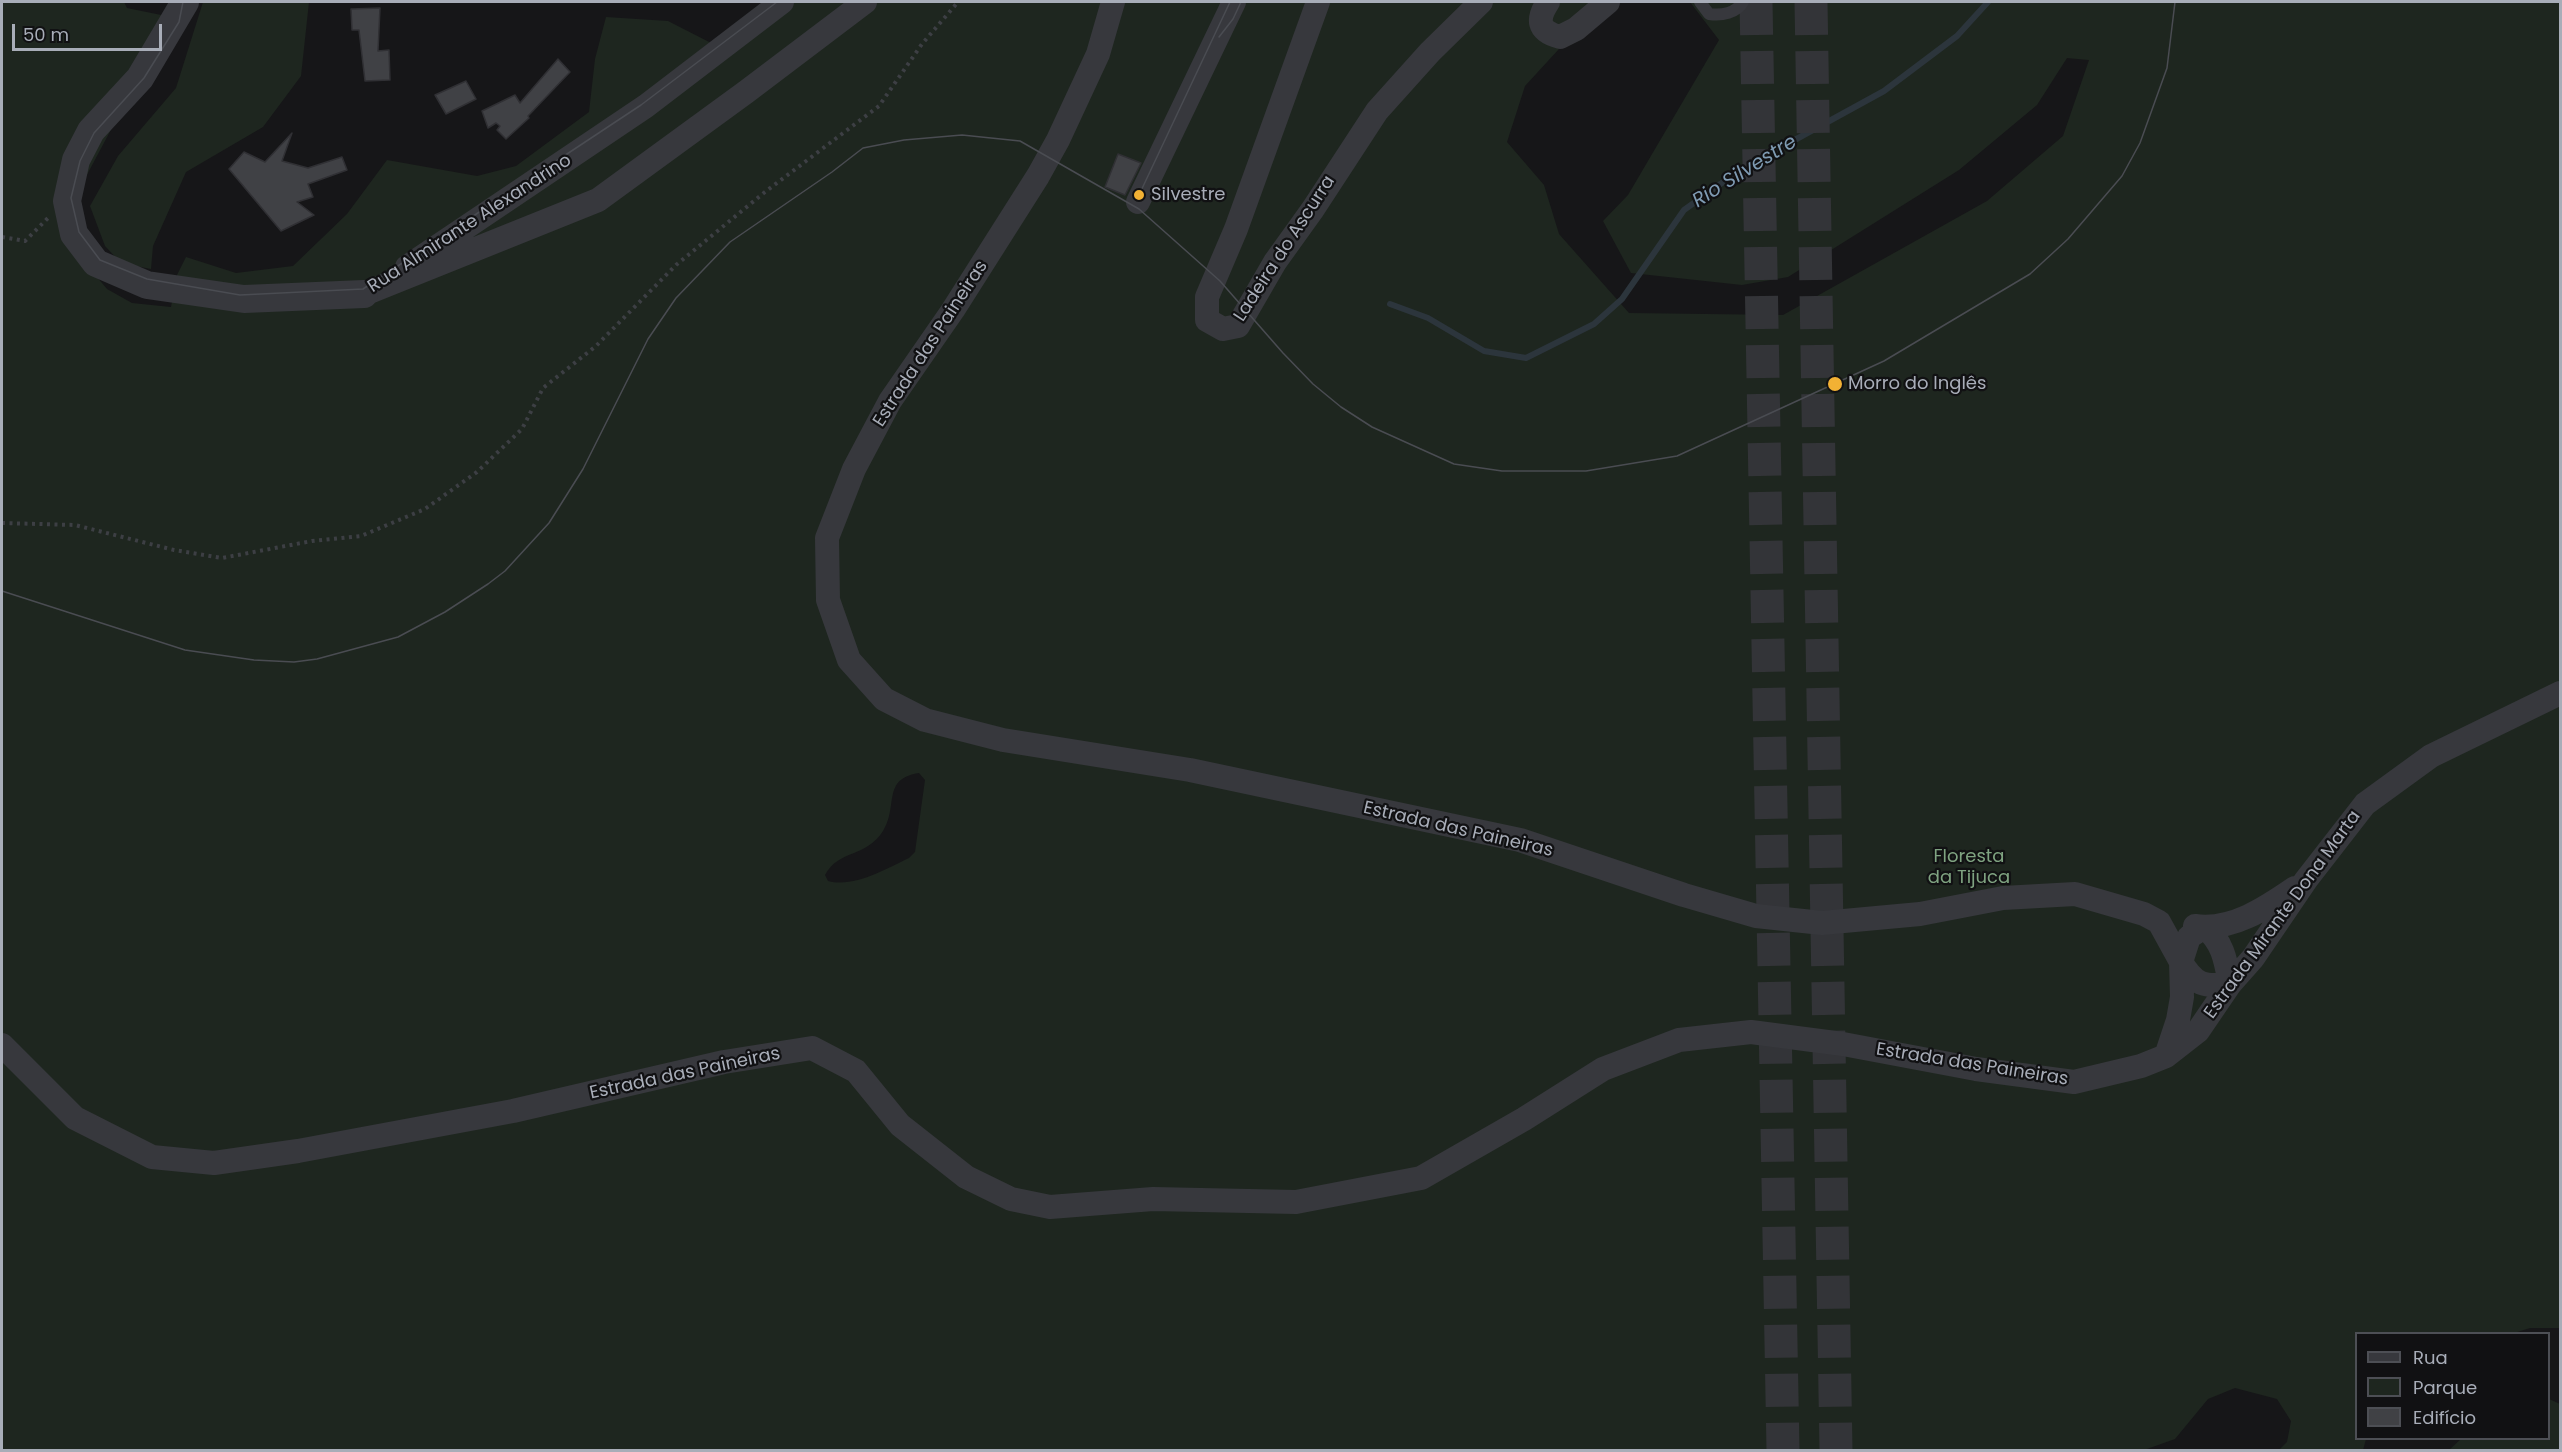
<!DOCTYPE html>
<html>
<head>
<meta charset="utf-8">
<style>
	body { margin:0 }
	#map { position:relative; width:2562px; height:1452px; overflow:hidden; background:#161618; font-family:Poppins,sans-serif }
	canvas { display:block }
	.frame { position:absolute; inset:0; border:3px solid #a8adb8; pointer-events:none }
	.legend { position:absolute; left:2355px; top:1332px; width:195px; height:108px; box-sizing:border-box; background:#111113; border:2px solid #4d4f55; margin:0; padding:8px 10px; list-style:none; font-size:18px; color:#a8adb8 }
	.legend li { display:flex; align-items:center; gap:12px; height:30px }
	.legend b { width:30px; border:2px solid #4d4f55 }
	.scale { position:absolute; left:12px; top:24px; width:150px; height:27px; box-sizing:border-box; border:3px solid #a8adb8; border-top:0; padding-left:8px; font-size:18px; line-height:21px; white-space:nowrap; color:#a8adb8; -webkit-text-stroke:4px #111113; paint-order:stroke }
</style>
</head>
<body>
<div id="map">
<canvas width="2562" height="1452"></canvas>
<div class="frame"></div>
<ul class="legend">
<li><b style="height:8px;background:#37383d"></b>Rua</li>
<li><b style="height:16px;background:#1e261f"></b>Parque</li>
<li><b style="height:16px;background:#404145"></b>Edifício</li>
</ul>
<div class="scale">50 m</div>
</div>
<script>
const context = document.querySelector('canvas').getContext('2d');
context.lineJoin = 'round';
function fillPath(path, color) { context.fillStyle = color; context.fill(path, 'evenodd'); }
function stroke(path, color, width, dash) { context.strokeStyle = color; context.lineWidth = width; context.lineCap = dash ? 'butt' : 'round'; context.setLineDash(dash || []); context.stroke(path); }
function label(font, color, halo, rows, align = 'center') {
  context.font = font + ' Poppins,sans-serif'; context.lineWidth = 4.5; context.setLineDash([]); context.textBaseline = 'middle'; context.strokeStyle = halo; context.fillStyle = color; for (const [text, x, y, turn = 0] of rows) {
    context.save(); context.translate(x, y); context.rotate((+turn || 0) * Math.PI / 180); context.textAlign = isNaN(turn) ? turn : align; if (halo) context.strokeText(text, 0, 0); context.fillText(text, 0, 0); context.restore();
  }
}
fillPath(new Path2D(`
	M2,2H124L127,8L171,17L65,216L75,251L107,289L132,303L171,307L177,275L186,257L236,273L293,266L347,214L387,160L477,176L516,166L589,112L595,59L606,17L668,21L715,45L773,2H1613L1581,25L1525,86L1507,142L1544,185L1559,234L1629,313L1783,315L1987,201L2063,136L2089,60L2067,58L2037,105L1959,170L1788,277L1742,285L1631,273L1603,221L1628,195L1719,40L1690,2H2560V1328H2530L2511,1334H2356V1438L2366,1439L2363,1450H2279L2287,1442L2291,1421L2277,1399L2235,1388L2208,1399L2175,1439L2144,1450H2ZM919,773L925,780L915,852L909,858C886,869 854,888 828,881L825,875C839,849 866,858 883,831C899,806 881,779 919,773Z
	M203,2H309L301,76L263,127L186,172L153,246L151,269L121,263L105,246L90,206L118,156L176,88Z
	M2549,1399L2560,1404V1450H2449L2461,1439L2548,1438Z`), '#1e261f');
stroke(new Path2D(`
	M1390,304L1428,318L1484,351L1526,358L1594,324L1622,299L1684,210L1740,170L1884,91L1957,36L1988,2`), '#2c353c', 6);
const building = new Path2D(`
	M380,8L378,51L389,50L390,80L365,81L359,30H352L351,9Z
	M558,59L570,72L528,116L529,118L506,139L497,130L500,126L496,123L488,128L482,111L515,95L520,103Z
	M466,81L476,99L446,114L435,95Z
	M292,133L282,161L308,168L342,157L347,170L308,184L313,197L297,202L314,215L281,231L229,169L244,152L265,162Z
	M1118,154L1141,163L1125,195L1105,187Z`);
fillPath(building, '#404145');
stroke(building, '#303034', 1.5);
stroke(new Path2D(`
	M1756,2L1783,1450
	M1811,2L1836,1450`), '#333438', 33, [33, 16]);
stroke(new Path2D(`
	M2,237L25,241L48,218
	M2,523L75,525L174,550L222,558L312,541L361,536L425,509L477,472L522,429L543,388L596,346L676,265L765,192L879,106L922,44L958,2`), '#3d3f44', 4, [3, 4.5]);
stroke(new Path2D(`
	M1700,2L1709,14C1722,16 1736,13 1743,2`), '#37383d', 12);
stroke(new Path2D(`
	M1113,2L1098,54L1058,140L1038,176L953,310L890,401L854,469L827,538L828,600L849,660L884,699L925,720L1003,740L1190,770L1520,840L1684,895L1756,916L1822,923L1920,914L2003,898L2075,894L2144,914L2159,922L2181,962L2182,997L2178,1020L2166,1056
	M1318,2L1236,229L1207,297V320L1223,329L1238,326L1275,262L1313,209L1377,111L1430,52L1481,2
	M1548,2C1537,19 1537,31 1560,37L1576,29L1608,2
	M1138,202L1234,2
	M407,267L646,106L782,2
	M364,294L598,200L746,92L865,2
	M2195,926C2232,931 2266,908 2295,888
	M2204,927C2223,941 2226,962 2230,984C2203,987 2195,985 2181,962L2189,937Z
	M2,1045L75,1118L152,1157L214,1163L298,1151L513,1111L724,1062L812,1048L856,1071L900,1125L966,1177L1011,1199L1050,1207L1153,1199L1296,1202L1421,1178L1524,1119L1603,1069L1679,1040L1751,1032L1843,1044L1976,1069L2074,1082L2141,1066L2166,1056L2198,1031L2230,984L2253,958L2306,880L2365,804L2431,756L2560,693`), '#37383d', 24);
stroke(new Path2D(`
	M185,2L140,78L91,131L76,160L67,201L74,234L96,263L147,285L244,299L364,294`), '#37383d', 28);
stroke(new Path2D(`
	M183,2L179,22L144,78L94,133L80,161L71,198L79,232L100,260L147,279L240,295L363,289L641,105L777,2
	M1219,37L1233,19L1241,2
	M1139,195L1230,2
	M2,591L185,650L254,660L294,662L317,659L398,637L445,612L488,584L505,571L549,523L583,469L648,339L676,298L730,242L832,172L863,148L904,140L962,135L1020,141L1139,209L1220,281L1283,353L1313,384L1341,407L1372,427L1454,464L1502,471H1586L1677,456L1884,361L2030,274L2068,239L2122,176L2140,143L2167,68L2175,2`), '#4a4c52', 1.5);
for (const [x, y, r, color] of [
	[1139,195,6,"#f2b134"],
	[1835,384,8,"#f2b134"]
]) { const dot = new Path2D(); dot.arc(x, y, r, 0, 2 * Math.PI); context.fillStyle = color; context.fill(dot); stroke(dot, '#111113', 2); }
label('18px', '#a8adb8', '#111113', [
	["Silvestre",1151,195],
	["Morro do Inglês",1848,384]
], 'left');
label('18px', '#a8adb8', '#111113', [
	["Rua Almirante Alexandrino",470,224,-33],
	["Ladeira do Ascurra",1285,249,-57],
	["Estrada das Paineiras",931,344,-57],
	["Estrada das Paineiras",1458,830,13],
	["Estrada Mirante Dona Marta",2283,915,-54],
	["Estrada das Paineiras",1972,1065,9],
	["Estrada das Paineiras",685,1074,-12]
]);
label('18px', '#7fa381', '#111113', [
	["Floresta",1969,857],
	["da Tijuca",1969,878]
]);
label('italic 20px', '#7f9bb3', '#111113', [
	["Rio Silvestre",1745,172,-32]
]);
</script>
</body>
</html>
